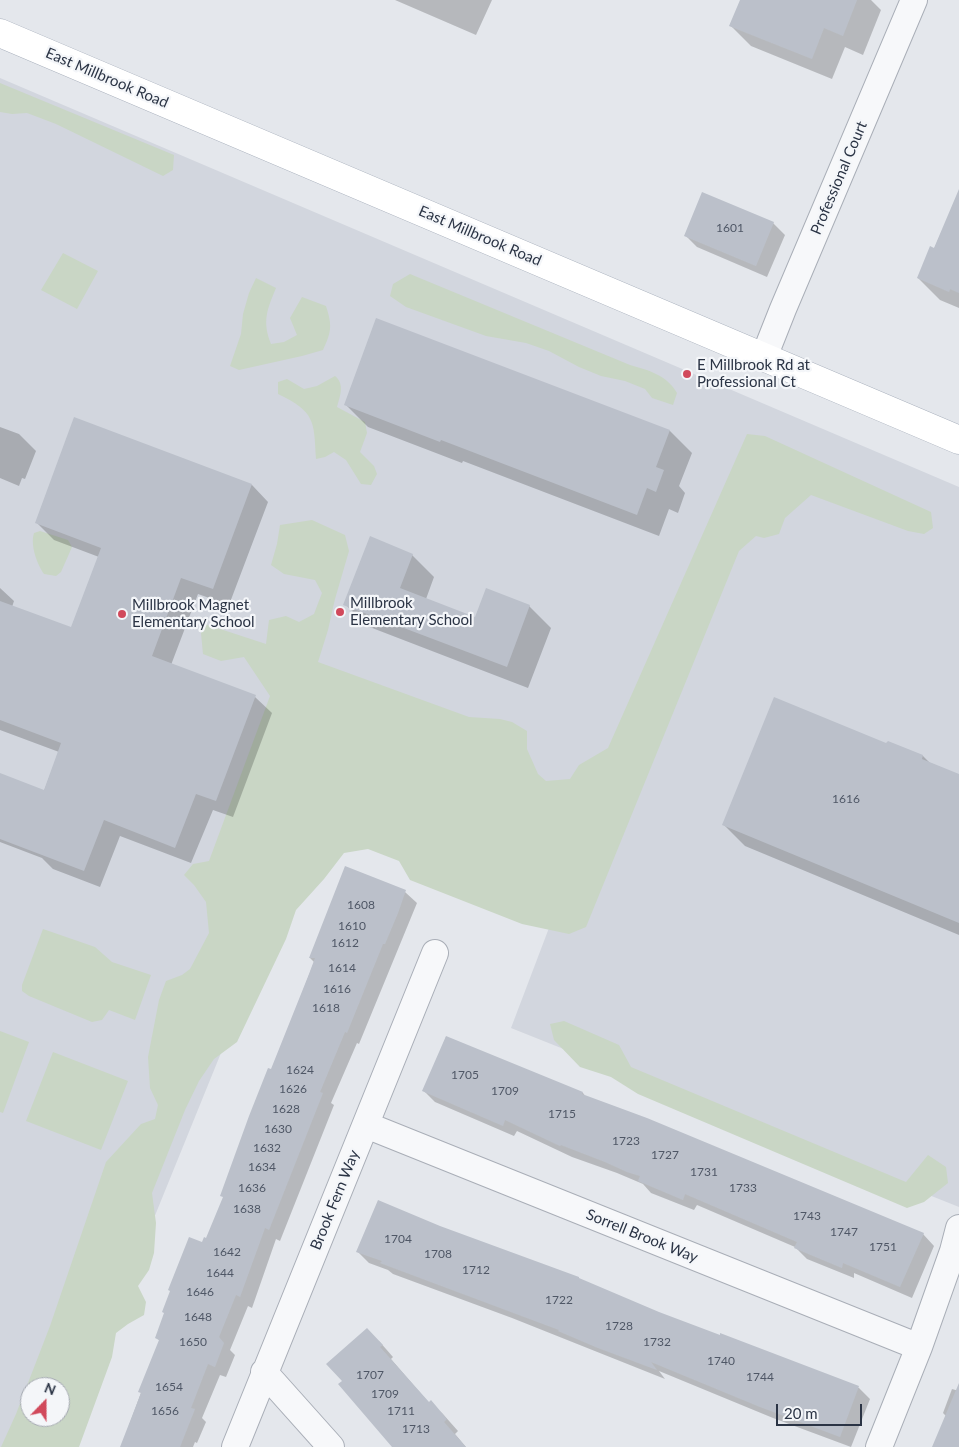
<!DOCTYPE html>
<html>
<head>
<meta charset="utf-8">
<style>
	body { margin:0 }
	#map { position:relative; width:959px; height:1447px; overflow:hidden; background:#e4e7ec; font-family:Lato,sans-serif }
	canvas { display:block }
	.north { position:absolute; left:20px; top:1377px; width:50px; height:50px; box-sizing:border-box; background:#f4f6f9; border:1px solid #a4a8b1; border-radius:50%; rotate:22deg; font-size:14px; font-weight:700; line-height:20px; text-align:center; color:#2b3445 }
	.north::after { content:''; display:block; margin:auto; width:18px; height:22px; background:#d1495b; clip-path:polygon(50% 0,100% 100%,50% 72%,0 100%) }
	.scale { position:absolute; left:776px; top:1404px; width:86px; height:22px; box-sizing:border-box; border:2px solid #2b3445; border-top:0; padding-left:6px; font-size:15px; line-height:18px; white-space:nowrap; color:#2b3445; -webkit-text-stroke:4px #f4f6f9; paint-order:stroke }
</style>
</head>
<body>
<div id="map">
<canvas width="959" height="1447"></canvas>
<div class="north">N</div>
<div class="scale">20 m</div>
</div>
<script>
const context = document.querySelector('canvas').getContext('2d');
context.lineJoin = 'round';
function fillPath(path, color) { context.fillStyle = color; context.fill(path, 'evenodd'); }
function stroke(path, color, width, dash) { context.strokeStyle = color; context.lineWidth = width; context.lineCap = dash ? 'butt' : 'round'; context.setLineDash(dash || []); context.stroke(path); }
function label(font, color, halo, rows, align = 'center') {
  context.font = font + ' Lato,sans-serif'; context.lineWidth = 4.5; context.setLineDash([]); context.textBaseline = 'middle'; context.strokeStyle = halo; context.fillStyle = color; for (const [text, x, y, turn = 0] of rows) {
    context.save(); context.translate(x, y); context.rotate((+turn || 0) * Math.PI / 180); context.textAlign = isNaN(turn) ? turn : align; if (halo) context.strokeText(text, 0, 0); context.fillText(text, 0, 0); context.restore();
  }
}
fillPath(new Path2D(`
	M0,78L959,487V1207L511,1028L552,920L316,819L61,1447H0ZM30,1387H60V1417H30Z`), '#d2d6de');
fillPath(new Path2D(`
	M0,83L174,155L173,170L163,176L56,124L27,113L12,114L0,112Z
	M63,253L98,271L77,309L41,290Z
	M410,274L630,365C648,370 667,375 677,393L673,405L652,398L645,389L625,381L601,376L579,367L549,351L526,343L486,336L406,307L390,296L393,284Z
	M256,278L276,288C267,310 262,321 271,344L284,342L297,335L290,318L302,297L326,306C332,325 332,331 323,350L302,356L239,370L230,366L241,334L243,314L249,293Z
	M335,376C345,384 340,396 337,407L365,422L367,433L360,452L374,466L377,474L371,485L361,484L346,460L334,452L325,457L316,459C314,420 315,412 278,394V382L287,379L304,389L317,386Z
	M747,434L765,436L931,512L933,528L924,534L908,531L811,495L785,518L779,534L764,538L756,536L739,551L586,927L569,934L522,924L410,880L399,861L368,849L344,853L324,879L296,910L286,939L237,1042L214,1059L199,1081L185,1110L152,1193L156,1223L154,1253L149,1270L138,1286L146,1302L144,1315L128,1324L116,1333L112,1357L79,1447H1L16,1414L50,1326L106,1162L141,1124L155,1119L158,1105L150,1088L148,1057L159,1000L166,981L182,975L190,969L209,933L206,902L194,885L184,875L193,864L209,861L270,696L244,657L221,661L203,654L201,633L205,624L266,644L269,620L286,616L299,622L314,614L322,593L315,580L284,574L271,565L277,544L280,525L312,520L345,535L349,551L335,599L328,630L318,662L469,717L500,719L512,722L527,731V749L538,774L546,781L570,779L579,765L608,748ZM30,1387H60V1417H30Z
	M40,531L68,540L72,547L61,572L56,576L44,574C37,564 30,545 34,533Z
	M43,929L95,947L112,962L151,975L135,1020L109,1010L102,1020L92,1022L29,996L22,991V985Z
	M564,1021L619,1045L631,1067L906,1182L928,1155L946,1167L948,1183L924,1202L907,1208L638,1094L611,1077L580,1067L554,1040L550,1024Z
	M0,1031L29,1042L3,1113L0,1112Z
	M53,1052L128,1081L101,1150L26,1121Z`), '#c9d6c5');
fillPath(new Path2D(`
	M395,0H492L476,35Z
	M741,0H871L881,10L863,55L845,47L832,79L751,46L731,26Z
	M959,192V308L940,300L918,278L934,249Z
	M773,223L785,235L767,277L697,247L686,236Z
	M377,320L670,431L692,453L679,486L685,493L678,513L669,509L659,536L463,461L462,463L368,427L346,405Z
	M0,427L19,434L36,451L25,479L22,478L19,486L0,478Z
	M252,485L268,502L229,605L198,594L171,665L255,697L272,713L233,817L213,810L191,863L120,836L100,887L53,869L42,858L0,842V775L44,791L59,752L0,730V588L14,601L12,607L72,629L99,557L54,540L37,523Z
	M412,555L434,577L426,599L476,619L529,606L551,628L528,688L367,626L345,604Z
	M888,742L923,756L930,763L959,775V935L745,846L723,824L887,745Z
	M345,868L405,892L417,903L359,1044L357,1043L331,1103L334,1105L280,1241L276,1239L252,1308L248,1306L230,1350L235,1355L226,1377L220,1375L202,1418L206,1422L197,1443L195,1442L193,1447H121L160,1341L157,1338L203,1244L207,1240L314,962L310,958Z
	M446,1037L583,1093L586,1097L923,1234L934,1246L912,1298L854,1273V1278L807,1259L795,1247L697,1205L694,1210L651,1193L643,1184L617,1173L572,1157L517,1131L514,1136L435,1102L424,1091Z
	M439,1227L659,1313L720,1336L721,1335L859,1388L870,1399L851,1447L773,1418L659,1371L665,1379L512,1318L393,1274L388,1270L369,1263L358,1252Z
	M379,1341L393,1357L391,1359L429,1403L442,1413L458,1431L455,1434L466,1447H395Z
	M952,1389L959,1391V1447H933L946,1416L943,1413Z`), '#0003');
fillPath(new Path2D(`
	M740,0H857L843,36L824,28L812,59L729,26Z
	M959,189V293L950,289L949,292L917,278L930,246L934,248Z
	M702,192L774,222L756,266L684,236Z
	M376,318L670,430L656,467L664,470L656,492L647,488L637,515L441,440L440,442L344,405Z
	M74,417L252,484L213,589L181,578L152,656L256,695L216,801L196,794L175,848L104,820L84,871L0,839V773L44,790L61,743L0,720V601L71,627L101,548L35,523Z
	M370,536L413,554L400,588L475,617L486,588L530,605L507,667L343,605Z
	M774,697L886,743L888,741L923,755L922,759L959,774V923L722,825Z
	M345,866L406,890L398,913L385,944H383L347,1033L345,1032L320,1092L323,1093L269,1230L265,1228L240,1297L236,1295L219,1337L224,1343L215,1367L208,1364L191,1408L195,1409L180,1447H120L141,1393L138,1392L159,1340L155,1338L164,1313L162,1312L170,1291L168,1290L189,1237L202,1242L204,1237L206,1238L223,1197L220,1196L249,1116L268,1068L271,1069L309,974L315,958H309Z
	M446,1036L583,1092L582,1094L647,1118L924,1233L900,1287L843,1263L842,1268L794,1248L797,1242L685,1194L683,1200L638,1181L640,1176L627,1172L605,1162L561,1145L560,1146L505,1120L503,1126L422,1091Z
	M378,1200L440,1226L579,1277V1278L659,1312L720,1335V1333L859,1386L840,1437L760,1407L651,1362L657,1370L598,1348L558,1331L559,1330L380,1263L382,1261L356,1252Z
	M367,1328L383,1345L380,1347L429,1402L431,1400L447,1419L444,1422L466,1447H392L338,1384L342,1381L326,1364Z
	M959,1383V1447H932Z`), '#bbc0ca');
const street = new Path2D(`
	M764,357L783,309L914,0
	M366,1125L919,1347
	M264,1372L331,1447
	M235,1447L435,953
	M879,1447L919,1347L953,1251L959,1228`);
const primary = new Path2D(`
	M0,33L959,440`);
stroke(street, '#a9aeb7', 28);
stroke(primary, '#a3abb8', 29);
stroke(street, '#f7f8fa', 26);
stroke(primary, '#fff', 28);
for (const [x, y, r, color] of [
	[687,374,5,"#d1495b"],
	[340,612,5,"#d1495b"],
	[122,614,5,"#d1495b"]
]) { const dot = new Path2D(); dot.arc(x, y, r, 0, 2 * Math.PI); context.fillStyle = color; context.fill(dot); stroke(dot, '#f4f6f9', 2); }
label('12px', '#4f5766', null, [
	["1601",730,228],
	["1616",846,799],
	["1608",361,905],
	["1610",352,926],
	["1612",345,943],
	["1614",342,968],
	["1616",337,989],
	["1618",326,1008],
	["1624",300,1070],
	["1705",465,1075],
	["1626",293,1089],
	["1709",505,1091],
	["1628",286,1109],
	["1715",562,1114],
	["1630",278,1129],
	["1723",626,1141],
	["1632",267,1148],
	["1727",665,1155],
	["1634",262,1167],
	["1731",704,1172],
	["1636",252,1188],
	["1733",743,1188],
	["1638",247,1209],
	["1743",807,1216],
	["1747",844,1232],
	["1704",398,1239],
	["1751",883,1247],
	["1642",227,1252],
	["1708",438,1254],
	["1712",476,1270],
	["1644",220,1273],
	["1646",200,1292],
	["1722",559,1300],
	["1648",198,1317],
	["1728",619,1326],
	["1650",193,1342],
	["1732",657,1342],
	["1740",721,1361],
	["1707",370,1375],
	["1744",760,1377],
	["1654",169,1387],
	["1709",385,1394],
	["1656",165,1411],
	["1711",401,1411],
	["1713",416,1429]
]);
label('15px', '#2b3445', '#f4f6f9', [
	["East Millbrook Road",107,78,23],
	["Professional Court",839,178,-67],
	["East Millbrook Road",480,236,23],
	["Brook Fern Way",335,1200,-68],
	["Sorrell Brook Way",642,1236,22]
]);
label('15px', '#2b3445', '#f4f6f9', [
	["E Millbrook Rd at",697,365],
	["Professional Ct",697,382],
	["Millbrook",350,603],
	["Elementary School",350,620],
	["Millbrook Magnet",132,605],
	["Elementary School",132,622]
], 'left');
</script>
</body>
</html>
